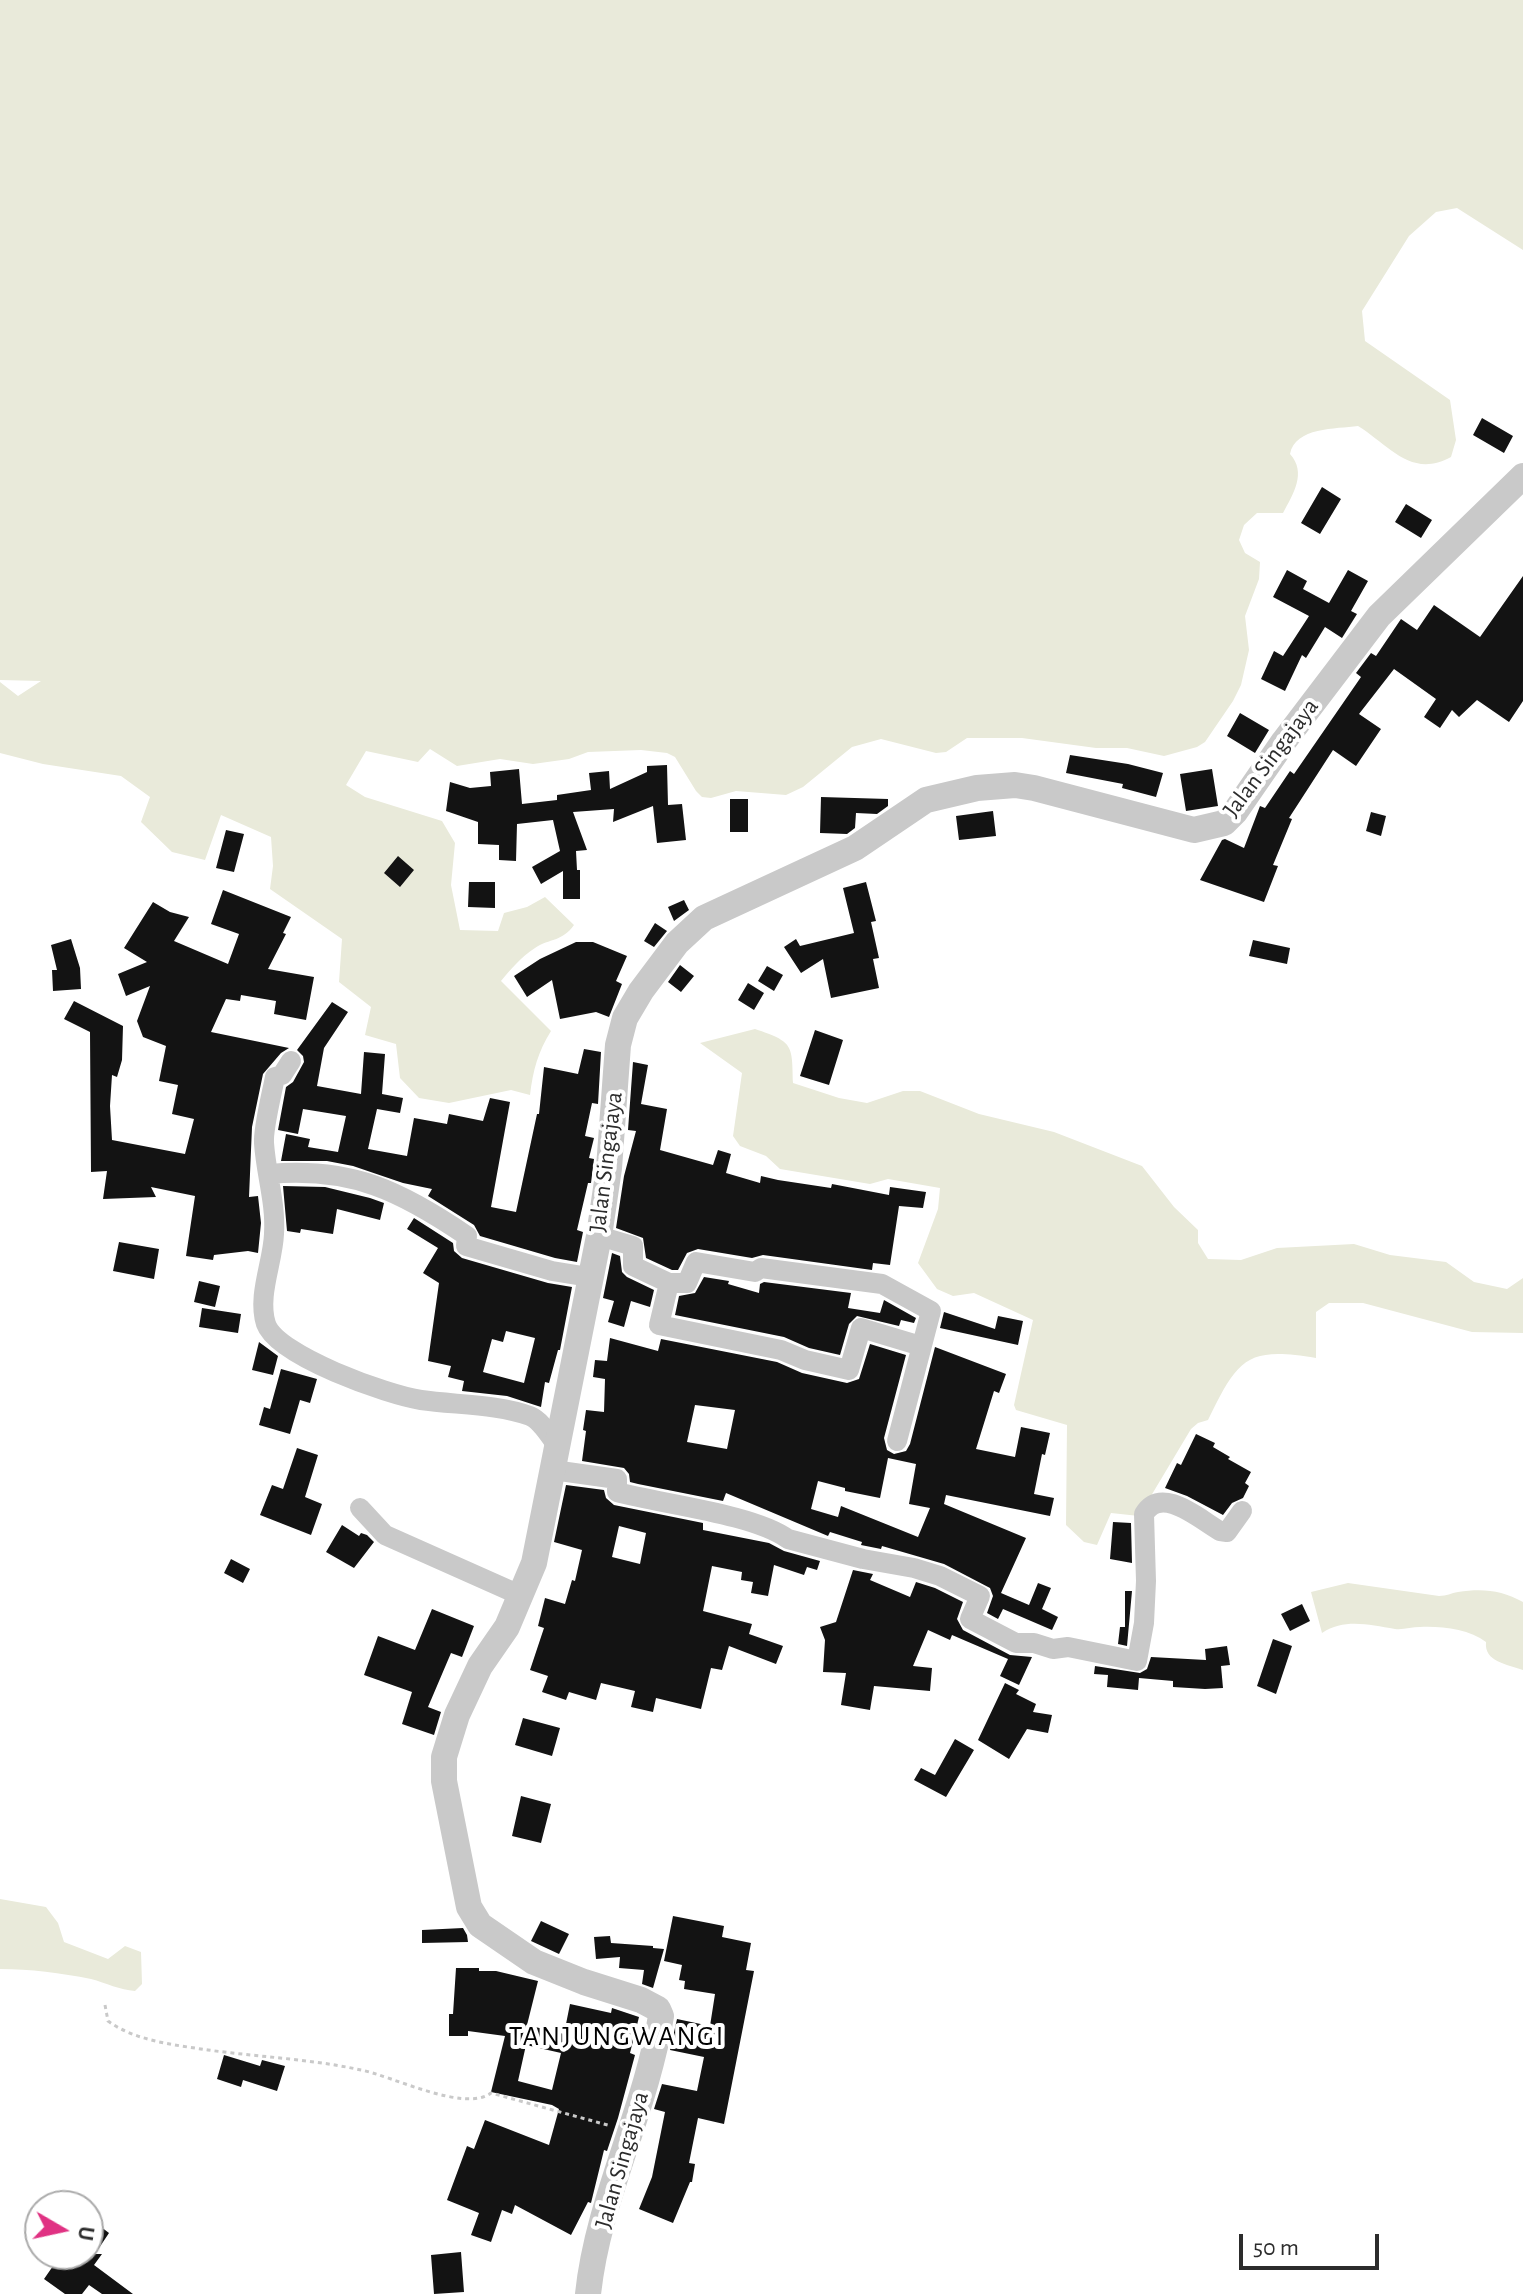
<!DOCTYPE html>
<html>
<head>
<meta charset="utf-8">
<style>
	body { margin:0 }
	#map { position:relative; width:1523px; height:2294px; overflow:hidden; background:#fff; font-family:"Alegreya Sans",sans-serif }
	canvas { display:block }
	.north { position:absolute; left:24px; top:2190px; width:80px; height:80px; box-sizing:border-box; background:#fff; border:2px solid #ababab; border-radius:50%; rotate:99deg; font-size:22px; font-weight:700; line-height:32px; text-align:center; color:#2c2c2c }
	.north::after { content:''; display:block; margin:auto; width:28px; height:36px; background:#e03283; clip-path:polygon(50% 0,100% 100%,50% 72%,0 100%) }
	.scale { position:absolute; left:1239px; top:2234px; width:140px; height:36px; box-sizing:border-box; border:4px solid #2c2c2c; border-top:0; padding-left:10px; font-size:24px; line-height:28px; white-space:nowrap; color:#2c2c2c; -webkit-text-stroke:6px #fff; paint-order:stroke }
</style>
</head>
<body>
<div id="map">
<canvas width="1523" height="2294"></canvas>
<div class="north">U</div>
<div class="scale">50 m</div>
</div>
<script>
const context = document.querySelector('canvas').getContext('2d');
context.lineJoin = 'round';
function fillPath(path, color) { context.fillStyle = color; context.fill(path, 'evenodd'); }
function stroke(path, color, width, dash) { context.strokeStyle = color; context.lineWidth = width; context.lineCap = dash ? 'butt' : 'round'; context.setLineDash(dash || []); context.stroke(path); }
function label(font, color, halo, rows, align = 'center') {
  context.font = font + ' "Alegreya Sans",sans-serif'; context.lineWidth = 8; context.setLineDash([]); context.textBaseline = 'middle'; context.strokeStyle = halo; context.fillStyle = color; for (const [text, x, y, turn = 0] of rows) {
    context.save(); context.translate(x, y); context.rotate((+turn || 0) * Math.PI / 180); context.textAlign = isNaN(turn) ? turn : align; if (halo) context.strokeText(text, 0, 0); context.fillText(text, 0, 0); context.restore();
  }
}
fillPath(new Path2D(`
	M0,0H1523V250L1457,208L1436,212L1409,236L1362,311L1365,341L1450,400L1456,440L1451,457C1411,479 1389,445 1358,426C1336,429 1295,427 1290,454C1307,473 1293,494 1283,513H1257L1244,525L1239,540L1245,553L1260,562L1259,579L1245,616L1249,650L1241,685L1233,701L1205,742L1197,747L1164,756L1127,748H1096L1022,738H967L946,752L936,753L881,739L852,747L803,787L786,795L736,791L711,798L702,797L696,791L675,757L667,753L641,750L588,752L569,759L533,764L500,759L457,766L430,749L418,762L366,751L346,785L365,797L442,821L455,843L451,885L460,930L498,931L504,913L527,907L545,897L574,925C562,942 550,938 535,948C521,957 511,969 501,981L551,1031C538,1052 533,1070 530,1095L511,1090L449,1103L419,1098L400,1078L396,1044L365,1035L371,1007L339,982L342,939L270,889L273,866L271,837L221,815L205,860L172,852L141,822L150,797L121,776L43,764L0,753V682L18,696L41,681L0,680Z
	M755,1029C794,1042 792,1045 793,1083L839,1098L867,1103L903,1091H920L979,1114L1054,1132L1142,1166L1174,1207L1198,1230V1243L1208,1259L1241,1260L1277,1248L1354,1244L1390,1255L1446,1262L1474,1282L1507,1289L1523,1278V1333L1472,1332L1363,1303H1329L1316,1312V1358C1246,1346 1238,1359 1208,1420L1198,1423L1191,1429L1139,1516L1111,1513L1097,1545L1084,1542L1066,1525L1067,1425L1016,1410L1014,1405L1033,1320L974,1293L953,1296L937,1289L918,1263L938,1209L940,1188L888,1179L870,1184L780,1169L766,1156L740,1146L733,1136L742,1073L700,1043Z
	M1348,1583L1439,1596C1447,1596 1451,1593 1458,1592C1482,1588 1502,1590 1523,1602V1670C1507,1664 1484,1662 1486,1642C1469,1629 1441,1626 1420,1627C1412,1627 1403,1630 1395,1629C1369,1625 1345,1618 1322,1633L1311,1592Z
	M0,1899L46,1907L58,1923L64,1942L108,1959L125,1946L141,1952L142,1984L135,1991C120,1990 106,1983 91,1979C61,1973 30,1969 0,1969Z`), '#e9eada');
fillPath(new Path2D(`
	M1482,418L1513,436L1504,453L1473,435Z
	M1322,487L1341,499L1320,534L1301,523Z
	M1406,504L1432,520L1421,538L1395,522Z
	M1287,570L1307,581L1303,589L1329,603L1348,570L1368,581L1351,611L1357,614L1342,638L1325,627L1306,658L1302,655L1285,691L1261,679L1274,651L1283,656L1309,616L1273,597Z
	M1523,576V701L1509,722L1477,700L1459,717L1452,710L1440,728L1424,717L1436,699L1394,669L1359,714L1381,729L1356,766L1333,750L1289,818L1292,819L1273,865L1278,866L1264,902L1200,880L1222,840L1225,839L1244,848L1260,806L1265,808L1290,771L1294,774L1361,677L1356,673L1371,653L1376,656L1401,619L1417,630L1434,605L1480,637Z
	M1240,713L1269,730L1255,753L1227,736Z
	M1070,755L1128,764L1163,773L1156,797L1122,788L1123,784L1066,773Z
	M667,765L668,805L682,804L686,840L657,843L653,806L613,822L614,809L573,812L587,850L576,851L577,870H580V899H563V871L541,884L532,867L560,851L553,820L517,824L516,861L499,860V845L478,844V822L446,811L450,782L470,788L491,786L490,772L519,769L522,804L557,800V795L591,790L589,773L609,771L610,789L647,772V766Z
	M1212,769L1218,806L1186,811L1180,774Z
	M821,797L888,799V806L877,814L856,813L855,828L847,834L820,833Z
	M730,799H748V832H730Z
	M993,811L996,836L959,840L956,816Z
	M1371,812L1386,816L1381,836L1366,831Z
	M226,830L244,834L234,872L216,868Z
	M398,856L414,870L400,887L384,873Z
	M469,882H495V908L468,907Z
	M866,882L876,921L871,922L879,958L873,959L879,988L831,998L823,959L801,973L784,947L796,939L800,946L854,933L843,888Z
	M223,890L291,917L283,933L286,934L268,969L314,977L306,1020L274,1014L276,1001L241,995L240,1001L226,999L211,1032L289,1048L281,1053L263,1074L252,1127L249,1197L258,1196L261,1223L258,1253L248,1251L214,1255L213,1260L186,1256L195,1196L151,1187L156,1197L103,1199L107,1171L91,1172L90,1032L64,1019L74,1001L123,1026L122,1060L117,1077L112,1075L110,1106L112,1140L185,1154L194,1119L172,1114L178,1085L159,1081L166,1046L143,1037L137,1021L150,986L126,996L118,974L147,962L124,948L153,902L170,912L189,917L174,941L228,964L239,934L211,924Z
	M684,900L689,910L674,921L668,907Z
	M655,923L667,931L654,947L644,941Z
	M71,939L80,968L81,989L53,991L52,970H57L51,945Z
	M1253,940L1290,948L1287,964L1249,956Z
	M576,942H593L627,956L616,981L622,984L609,1017L596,1012L560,1019L552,980L527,997L514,976L540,959Z
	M680,965L694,976L681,992L668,982Z
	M767,966L783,975L774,991L758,981Z
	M748,983L764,993L754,1010L738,1000Z
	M332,1002L348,1012L324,1048L317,1086L361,1094L364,1052L385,1054L382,1094L403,1098L400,1113L377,1109L368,1149L407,1156L414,1118L447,1124L449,1114L483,1121L490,1098L510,1102L491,1207L516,1212L537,1114H539L544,1067L578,1074L584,1049L601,1052L598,1104L592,1103L585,1136L594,1138L589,1158L594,1159L591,1183H588L577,1230L583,1232L577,1262L555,1258L480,1236L474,1225L428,1196L432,1189L403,1183L353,1166L327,1161H281L286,1134L310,1139L308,1147L338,1152L346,1116L303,1109L298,1134L278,1130L286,1087L293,1082L304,1062L303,1056L297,1050Z
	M815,1030L843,1040L829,1085L800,1076Z
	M633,1062L648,1065L641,1104L667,1109L660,1150L713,1165L718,1150L731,1154L726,1173L760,1183L761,1176L778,1180L831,1188L832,1184L889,1195L890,1187L926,1192L923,1208L899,1206L890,1265L873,1263L872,1270L763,1255L752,1258L698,1249L687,1253L678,1270H672L646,1258L643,1238L616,1228L624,1176L636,1131L628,1130Z
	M283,1186L325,1187L370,1198L384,1203L380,1220L337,1209L333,1234L301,1229L300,1233L287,1231Z
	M414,1218L453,1243L454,1251L462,1258L548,1283L572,1287L560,1350H558L549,1383L545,1382L541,1407L507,1396L462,1391L464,1381L448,1377L451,1366L428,1361L439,1283L423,1273L438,1248L407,1229ZM506,1331L535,1338L524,1383L483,1372L492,1339L503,1342Z
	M119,1242L159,1249L154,1279L113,1271Z
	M612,1253L620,1256L622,1272L627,1277L654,1290L650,1307L631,1301L624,1327L608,1322L614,1301L603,1298Z
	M704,1277L729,1281L728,1284L759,1293L760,1284L764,1282L851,1293L848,1308L880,1313L884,1300L916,1318L914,1323L901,1320L899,1326L857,1316L849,1324L840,1355L809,1348L784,1337L675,1315L679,1296L695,1293Z
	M199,1281L220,1286L215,1307L194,1302Z
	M202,1308L241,1314L238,1333L199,1327Z
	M944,1312L995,1329L998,1316L1023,1321L1018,1345L940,1328Z
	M610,1338L658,1351L661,1339L777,1362L802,1373L847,1383L859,1379L870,1344L906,1355L884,1438L887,1450L894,1454L906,1451L910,1444L935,1347L1006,1374L999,1393L994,1391L976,1449L1015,1457L1021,1427L1050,1433L1045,1455L1042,1454L1034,1494L1054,1498L1050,1516L946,1495L944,1504L1026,1538L1001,1593L1029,1605L1038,1583L1051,1588L1042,1609L1058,1617L1052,1630L1003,1609L998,1619L987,1613L993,1596L990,1588L944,1564L882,1546L881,1549L861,1545L862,1542L830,1532L828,1536L726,1493L723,1501L638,1484L630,1482L629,1474L624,1468L582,1461L586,1431L583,1430L586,1410L604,1412L605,1379L593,1377L595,1360L607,1361ZM695,1405L735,1410L727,1449L687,1442ZM888,1458L916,1464L909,1504L930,1508L918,1537L841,1506L838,1517L811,1509L818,1481L845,1488V1491L880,1498Z
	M259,1342L278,1356L273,1375L252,1370Z
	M281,1369L317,1379L310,1403L300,1400L290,1434L259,1425L264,1407L270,1409Z
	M1196,1434L1215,1443L1213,1447L1230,1457L1228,1459L1251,1472L1245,1483L1249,1486L1243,1498L1232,1503L1223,1515L1187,1496L1165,1488L1177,1463L1181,1465Z
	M297,1448L318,1455L305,1497L322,1504L311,1535L260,1515L272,1485L283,1489Z
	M566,1485L604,1490L606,1498L614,1505L703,1523V1530L769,1543L784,1551L820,1561L817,1570L807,1567L804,1575L774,1565L768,1596L751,1593L753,1582L741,1580L742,1572L712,1566L703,1611L752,1624L749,1634L783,1646L776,1664L729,1646L722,1670L711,1668L701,1709L656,1698L653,1712L631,1707L635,1691L601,1683L596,1700L569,1692L566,1700L542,1692L548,1676L530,1670L544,1628L538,1626L545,1598L565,1604L572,1580L575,1581L582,1550L554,1542ZM619,1526L646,1533L640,1564L612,1557Z
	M1113,1522L1131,1523L1132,1563L1110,1559Z
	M342,1525L359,1536L361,1533L367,1535L374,1542L354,1568L326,1552Z
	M231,1559L250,1569L243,1583L224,1573Z
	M853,1570L873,1574L870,1580L910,1597L916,1582L935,1588L963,1602L957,1619L963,1630L1010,1655L1032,1657L1019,1685L1000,1676L1008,1659L952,1635L950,1640L928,1630L913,1666L932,1668L930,1691L874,1686L870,1710L841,1705L846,1673L823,1672L825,1640L820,1627L836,1622Z
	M1125,1591H1132L1127,1646L1118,1644L1120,1627H1125Z
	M1302,1604L1310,1621L1290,1631L1281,1614Z
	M432,1609L474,1626L462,1657L451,1653L428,1707L441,1712L434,1735L402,1724L412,1692L364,1675L378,1636L415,1650Z
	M1273,1639L1292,1646L1276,1694L1257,1686Z
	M1227,1646L1230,1665L1221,1666L1223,1688L1205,1689L1173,1687V1681L1139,1678L1138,1690L1107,1687L1108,1675L1094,1674L1095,1666L1140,1673L1147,1669L1151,1657L1206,1660L1205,1649Z
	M1005,1683L1019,1690L1016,1694L1036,1704L1033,1712L1052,1715L1048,1733L1027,1729L1009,1759L978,1740Z
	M523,1718L560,1728L552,1756L515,1745Z
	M955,1739L974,1750L946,1797L914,1780L921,1768L935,1775Z
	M521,1796L551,1804L541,1843L512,1836Z
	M673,1916L724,1926L722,1937L751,1943L746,1970L754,1971L724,2124L698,2118L689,2163L695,2164L692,2182H690L673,2223L639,2209L652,2177L665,2112L654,2109L662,2084L697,2091L704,2057L670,2050L677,2019L710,2026L715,1994L684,1989L685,1981L679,1980L682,1965L664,1961Z
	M541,1921L569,1934L559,1954L531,1941Z
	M463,1928L467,1935L468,1942L422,1943V1930Z
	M610,1936L611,1943L653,1946V1948L664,1949L653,1988L642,1984L644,1970L619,1968L620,1957L596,1959L594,1937Z
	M456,1968H479V1971H496L538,1981L527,2025L564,2034L570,2004L611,2013L612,2008L639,2017L630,2053L635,2055L618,2118L607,2151L604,2150L591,2203L588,2202L571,2235L515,2205L512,2214L502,2210L491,2242L471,2235L479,2213L447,2200L467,2146L474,2149L485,2120L549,2145L559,2109L552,2105L491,2092L505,2036L468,2031V2036H449V2014H453ZM526,2045L561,2053L552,2090L518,2081Z
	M224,2055L260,2066L262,2060L285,2066L277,2091L243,2080L241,2087L217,2079Z
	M88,2217L109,2233L95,2254H102L94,2265L133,2294H102L89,2285L82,2294H65L44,2279L53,2266L36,2254H88Z
	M461,2252L464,2292L434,2294L431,2255Z`), '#131313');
stroke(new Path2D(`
	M105,2005L108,2021C135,2041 175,2045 208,2050C259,2057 311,2059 361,2070C392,2076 465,2113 491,2093L611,2126`), '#c9c9c9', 3, [4, 4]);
stroke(new Path2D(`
	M291,1061L282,1075L275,1077C272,1093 263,1128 264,1143C266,1174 276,1203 274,1234C273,1262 257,1296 266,1324C277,1356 388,1395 421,1400C455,1405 498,1404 530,1416C542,1421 550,1437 558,1447
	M270,1174C352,1167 401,1191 467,1236L466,1246L552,1271L589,1277
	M599,1236L633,1246V1266L669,1283H687L696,1262L755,1272L761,1268L882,1284L931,1311L897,1441
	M669,1283L659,1325L781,1350L805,1360L849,1370L861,1328L921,1346
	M553,1470L617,1479V1492C661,1504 754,1514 788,1539L863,1559L914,1568L940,1576L980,1596L970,1619L1016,1643H1034L1053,1649L1068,1647L1137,1661L1144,1623L1146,1581L1144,1514C1162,1485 1199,1519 1220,1531L1227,1532L1242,1511
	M360,1508L385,1535L522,1596`), '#c9c9c9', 20);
stroke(new Path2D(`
	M588,2294C598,2199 646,2110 661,2016L658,2009L641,2000L584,1982L534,1962L480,1925L469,1907L444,1781V1757L457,1715L480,1666L507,1627L534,1563L599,1236L609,1168L618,1045L625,1018L641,991L677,943L704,918L855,848L926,800L977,788L1015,785L1034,788L1194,830L1224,823L1235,812L1284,741L1379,616L1523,476`), '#c9c9c9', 26);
label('24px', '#2c2c2c', '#fff', [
	["Jalan Singajaya",1271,758,-53],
	["Jalan Singajaya",606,1162,-83],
	["Jalan Singajaya",622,2160,-74]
]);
context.letterSpacing = '2px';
label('28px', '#000', '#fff', [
	["TANJUNGWANGI",617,2037]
]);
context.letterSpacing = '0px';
</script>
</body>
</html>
